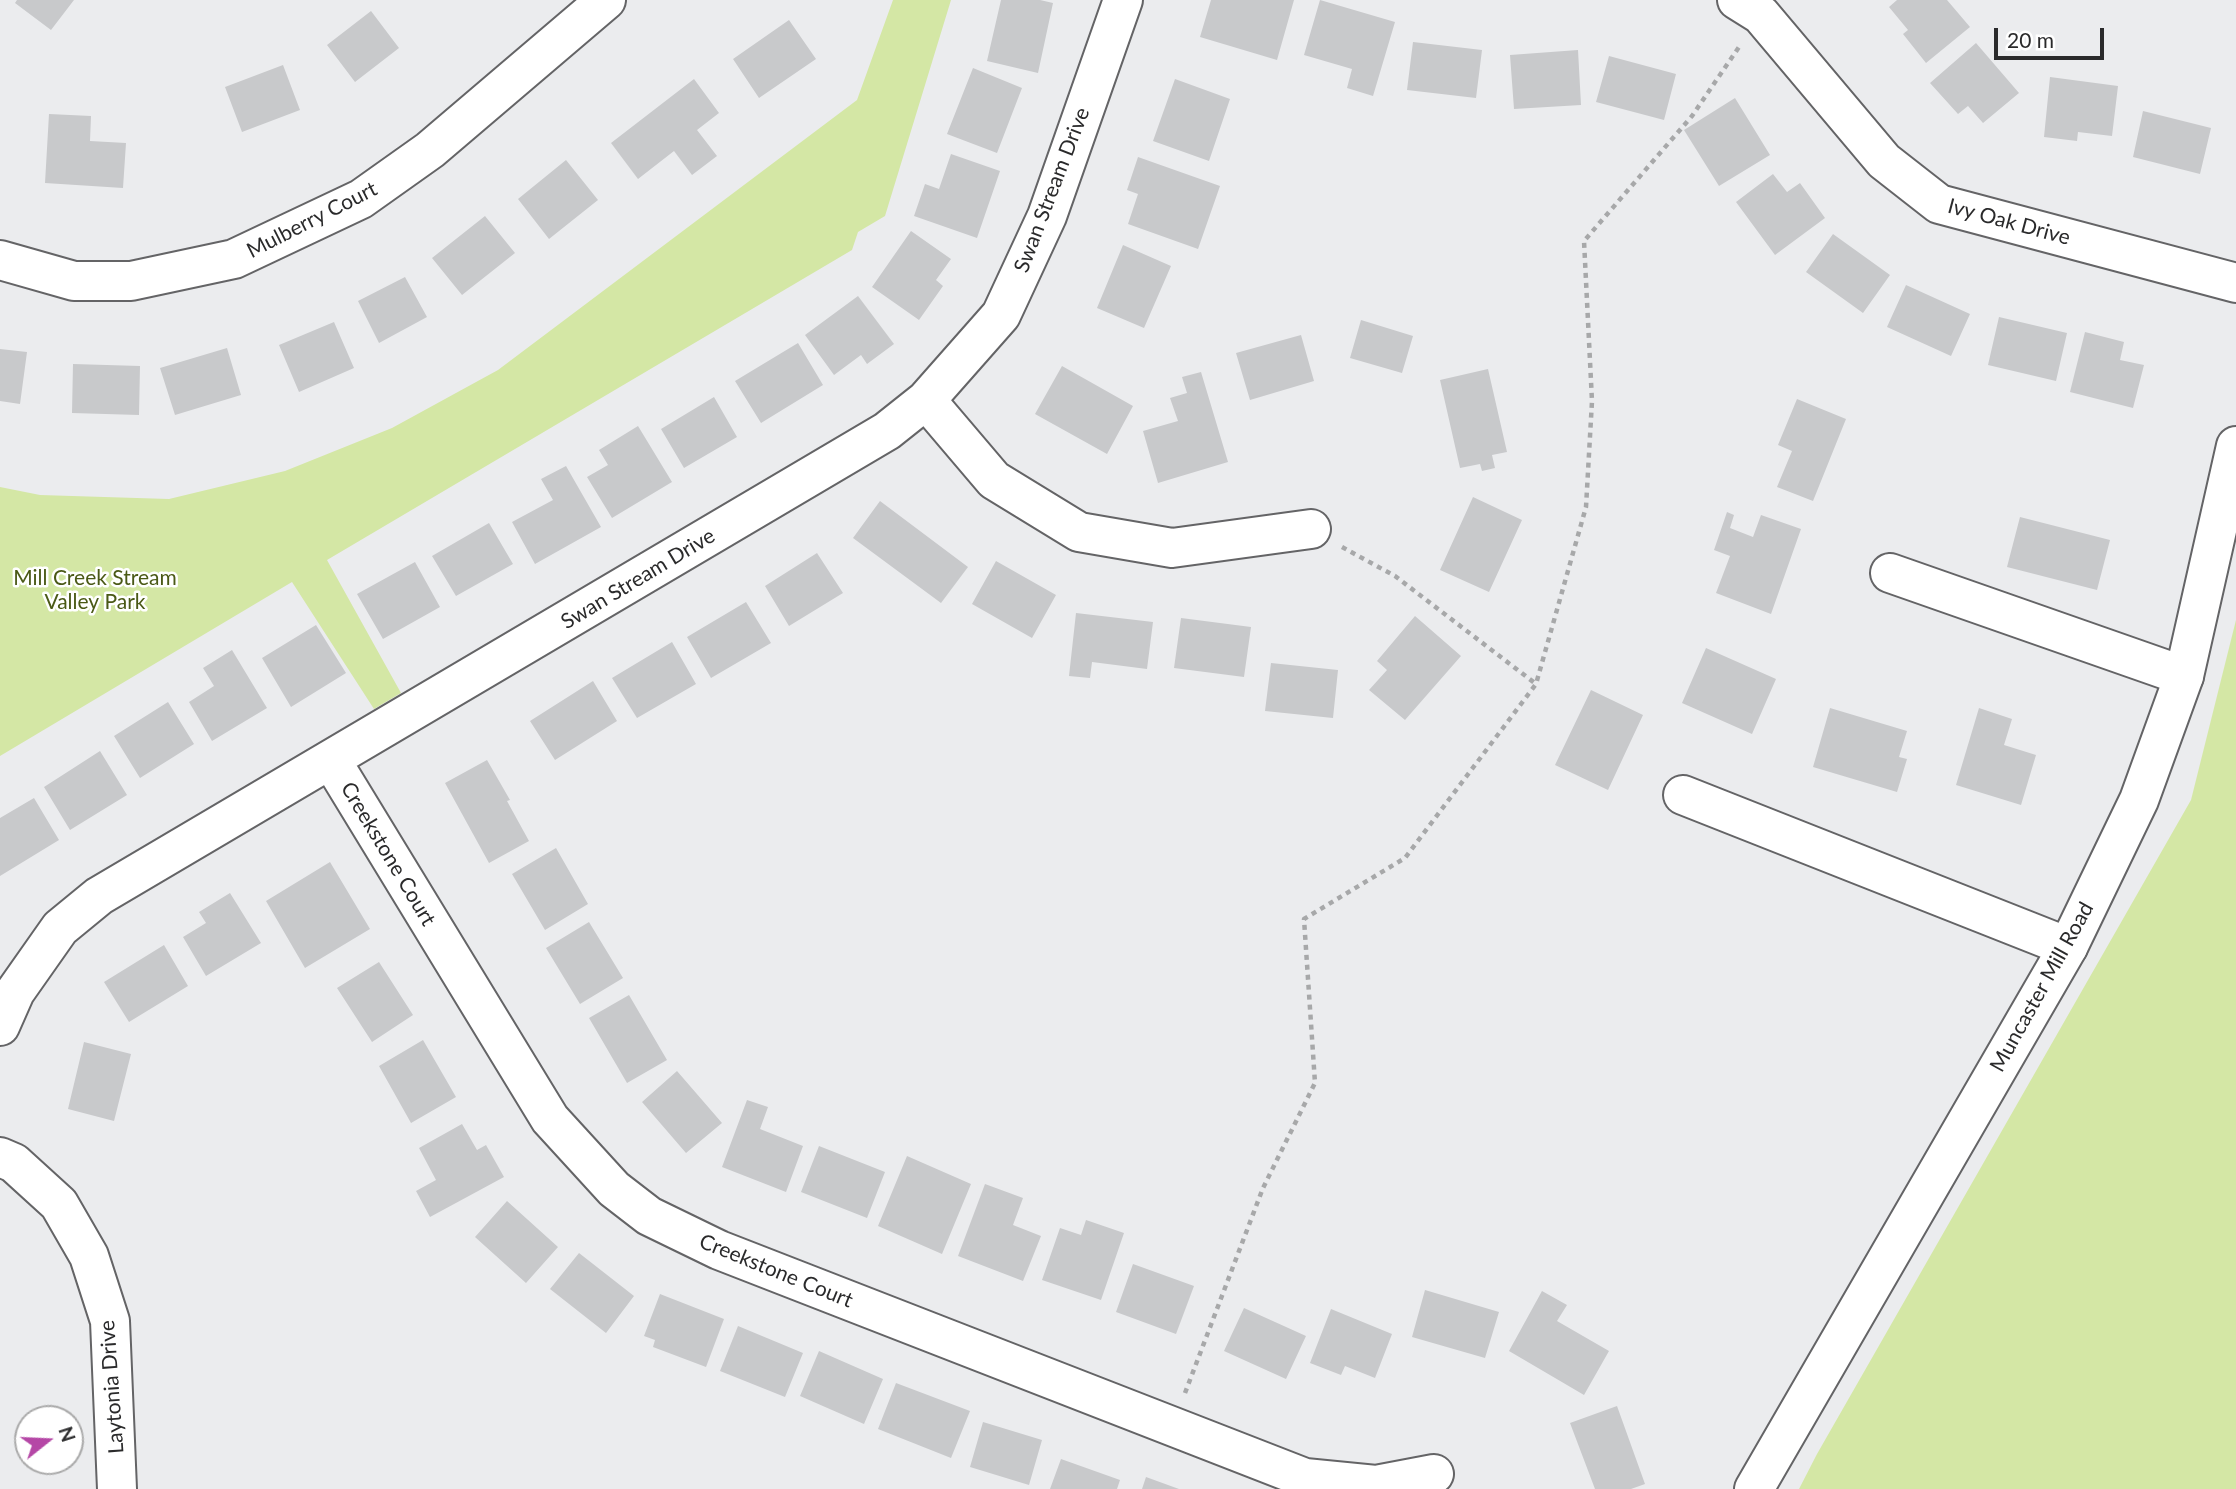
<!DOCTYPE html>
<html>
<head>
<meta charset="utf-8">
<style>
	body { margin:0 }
	#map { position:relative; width:2236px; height:1489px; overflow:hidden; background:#ebecee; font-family:Lato,sans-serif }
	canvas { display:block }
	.north { position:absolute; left:14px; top:1405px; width:70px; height:70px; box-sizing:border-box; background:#fff; border:2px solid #aaa; border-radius:50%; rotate:72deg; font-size:19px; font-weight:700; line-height:28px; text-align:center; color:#2a2a2b }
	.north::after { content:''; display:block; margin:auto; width:24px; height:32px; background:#b547a6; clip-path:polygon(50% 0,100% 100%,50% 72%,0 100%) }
	.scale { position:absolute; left:1994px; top:28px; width:110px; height:32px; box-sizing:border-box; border:4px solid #2a2a2b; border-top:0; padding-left:9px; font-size:21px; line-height:24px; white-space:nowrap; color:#2a2a2b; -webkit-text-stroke:5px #fff; paint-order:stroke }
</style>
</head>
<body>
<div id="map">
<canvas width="2236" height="1489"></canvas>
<div class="north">N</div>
<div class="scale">20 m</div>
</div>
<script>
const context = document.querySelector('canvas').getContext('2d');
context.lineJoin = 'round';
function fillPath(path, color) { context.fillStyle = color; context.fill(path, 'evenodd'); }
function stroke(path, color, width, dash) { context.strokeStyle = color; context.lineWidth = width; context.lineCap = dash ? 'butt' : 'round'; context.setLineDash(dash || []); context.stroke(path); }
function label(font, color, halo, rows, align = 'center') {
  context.font = font + ' Lato,sans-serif'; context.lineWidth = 5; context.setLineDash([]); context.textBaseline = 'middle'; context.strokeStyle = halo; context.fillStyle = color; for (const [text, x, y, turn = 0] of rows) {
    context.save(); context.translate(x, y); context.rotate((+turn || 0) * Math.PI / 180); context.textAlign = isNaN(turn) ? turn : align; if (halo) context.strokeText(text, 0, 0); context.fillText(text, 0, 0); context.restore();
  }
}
fillPath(new Path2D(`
	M893,0H951L885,216L858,232L852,250L327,560L401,693L374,709L292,582L0,756V487L40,495L169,499L285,471L392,428L498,370L857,100Z
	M2236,620V1489H1799L1817,1454L2191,800Z`), '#d4e7a5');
fillPath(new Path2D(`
	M17,0H74L51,30L15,3Z
	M1001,0H1040L1053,3L1038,73L987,61Z
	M1211,0H1294L1277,60L1200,37Z
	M1320,0L1395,22L1373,96L1347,88L1352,69L1304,55Z
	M1897,0H1947L1970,27L1926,63L1903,34L1908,30L1889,7Z
	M371,11L399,48L355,82L327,45Z
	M789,20L816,59L759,98L733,59Z
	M1413,42L1482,50L1476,98L1407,90Z
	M1976,43L2019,93L1983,123L1968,106L1958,114L1930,83Z
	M1578,50L1581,105L1514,109L1510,55Z
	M1609,56L1676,74L1664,120L1596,102Z
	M283,65L300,110L242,132L225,87Z
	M973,68L1022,88L997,153L947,134Z
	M2050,77L2118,86L2112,136L2078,132L2077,141L2044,137Z
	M694,79L719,113L697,130L717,156L692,175L674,151L638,179L611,143Z
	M1175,79L1230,99L1209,161L1153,141Z
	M1735,98L1770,155L1719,186L1684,130Z
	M2143,111L2211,128L2200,174L2133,157Z
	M49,114L91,116L90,141L126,143L123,188L45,183Z
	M951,154L1000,171L977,238L914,216L925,184L939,189Z
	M1138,157L1220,186L1198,249L1128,224L1138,194L1127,190Z
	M566,160L598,200L549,239L518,199Z
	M1773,174L1787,192L1800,183L1825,218L1775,255L1736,202Z
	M485,216L515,253L462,295L432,258Z
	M911,231L951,259L936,280L943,286L919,320L872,287Z
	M1833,234L1890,275L1863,313L1806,272Z
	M1123,245L1171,266L1144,328L1097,308Z
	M405,277L427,317L379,343L358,301Z
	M1906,285L1970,314L1951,356L1887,327Z
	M858,296L894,344L867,364L861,355L834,375L805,335Z
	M1999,317L2067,333L2056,381L1988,365Z
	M1361,320L1413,336L1402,373L1350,358Z
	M334,322L354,368L299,392L279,345Z
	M2085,332L2124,342L2120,360L2144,365L2133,408L2070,392Z
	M1301,335L1314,381L1250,400L1236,353Z
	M798,343L823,385L761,423L735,381Z
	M227,348L241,395L175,415L160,368Z
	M0,349L27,352L20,404L0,401Z
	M73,364L140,366L139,415L72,413Z
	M1062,366L1133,406L1107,454L1035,414Z
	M1488,369L1507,452L1492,455L1495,468L1482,471L1480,464L1460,468L1440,380Z
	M1201,372L1228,462L1158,483L1143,431L1178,421L1170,398L1187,393L1182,377Z
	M714,397L737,437L684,468L661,429Z
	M1797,399L1846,419L1813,501L1777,487L1792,451L1778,445Z
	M638,426L672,482L612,518L587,477L608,465L599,450Z
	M566,466L601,527L535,564L512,522L553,500L541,479Z
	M1473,497L1522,520L1489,592L1440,570Z
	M880,501L968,567L941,603L853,538Z
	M1727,512L1734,515L1730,528L1753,537L1761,515L1801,529L1771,614L1716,593L1730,556L1714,550Z
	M2020,517L2110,540L2097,590L2007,567Z
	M489,523L513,564L456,596L432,556Z
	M817,553L843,593L789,626L765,586Z
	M996,561L1056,595L1032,638L972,604Z
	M415,562L440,607L383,639L357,594Z
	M746,602L771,643L711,678L687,637Z
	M1076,613L1153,622L1147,669L1092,662L1090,678L1069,676Z
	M1415,616L1461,656L1405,720L1369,690L1387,670L1377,661Z
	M1181,618L1251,627L1244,677L1174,668Z
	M316,625L346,673L291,707L262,658Z
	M672,642L696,684L637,718L612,678Z
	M1706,648L1776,679L1752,734L1682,703Z
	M232,650L267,708L212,741L189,702L214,686L203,668Z
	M1271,663L1338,670L1333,718L1265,711Z
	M593,681L617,721L555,760L530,721Z
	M1591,690L1643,715L1608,790L1555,765Z
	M168,702L194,744L140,778L114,736Z
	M1830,708L1907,731L1899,757L1907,759L1897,792L1813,767Z
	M1979,708L2012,719L2004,745L2036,755L2021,805L1956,785Z
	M100,751L127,795L70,830L44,787Z
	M487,760L510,800L507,801L529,841L489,863L445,783Z
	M34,798L59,840L0,876V818Z
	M556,848L588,904L545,930L512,874Z
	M330,862L370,929L305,968L266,901Z
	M230,893L261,943L206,976L183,937L206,923L199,912Z
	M589,922L623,978L580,1004L546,948Z
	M164,945L188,986L129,1022L104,982Z
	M379,962L413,1015L372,1042L337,988Z
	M629,995L667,1060L627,1083L589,1018Z
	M423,1040L456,1097L411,1123L379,1066Z
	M84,1042L131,1054L114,1121L68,1109Z
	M677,1071L722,1123L686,1153L642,1102Z
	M747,1100L768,1107L760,1129L803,1146L786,1192L722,1167Z
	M462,1124L477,1150L486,1145L504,1177L430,1217L416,1191L436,1180L419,1148Z
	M819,1146L885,1172L867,1218L801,1192Z
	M907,1156L971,1184L942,1254L878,1226Z
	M985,1184L1023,1198L1013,1225L1041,1236L1023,1281L958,1256Z
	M507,1201L558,1247L526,1283L475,1237Z
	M1086,1220L1124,1233L1101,1300L1042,1280L1060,1228L1081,1235Z
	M579,1253L634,1296L606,1333L550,1289Z
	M1133,1264L1194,1286L1176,1334L1116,1312Z
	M1425,1290L1499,1312L1485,1358L1412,1337Z
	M1542,1291L1567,1305L1557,1321L1609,1351L1584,1395L1509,1351Z
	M660,1294L724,1319L706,1367L653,1347L655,1340L644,1336Z
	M1244,1308L1306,1336L1286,1379L1224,1351Z
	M1331,1309L1392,1334L1375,1378L1345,1366L1341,1375L1310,1363Z
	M738,1326L803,1353L785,1397L720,1371Z
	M819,1351L883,1379L864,1424L800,1396Z
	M896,1383L970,1411L951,1458L878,1429Z
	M1617,1406L1645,1484L1631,1489H1595L1570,1423Z
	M983,1422L1042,1440L1029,1485L970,1467Z
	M1061,1459L1120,1480L1117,1489H1050Z
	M1146,1477L1179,1489H1142Z`), '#c8c9cb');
const minor = new Path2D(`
	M1737,0L1761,15L1884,161L1939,204L2236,283
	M0,260L74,281H131L234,259L361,199L430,150L606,0
	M926,400L994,480L1079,532L1172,548L1311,529
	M1890,573L2184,676
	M331,760L550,1119L614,1189L649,1216L719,1250L1305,1478L1376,1485L1434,1474
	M1683,795L2068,947
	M0,1026L15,992L60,928L99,896L887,431L926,400L1001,315L1047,216L1123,0
	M0,1157L14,1163L59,1204L89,1256L110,1321L117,1489`);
const secondary = new Path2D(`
	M1754,1489L2068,947L2139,800L2184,676L2236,446`);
stroke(minor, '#646466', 42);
stroke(secondary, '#646466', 42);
stroke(new Path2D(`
	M1342,547L1395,576L1536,684
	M1185,1393L1263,1188L1315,1083L1304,919L1405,858L1536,684L1586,507L1592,401L1584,241L1692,116L1739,47`), '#a7a8a9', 4.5, [5, 5]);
stroke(minor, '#fff', 38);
stroke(secondary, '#fff', 38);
label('21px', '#2a2a2b', '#fff', [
	["Swan Stream Drive",1052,190,-69],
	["Mulberry Court",312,220,-27],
	["Ivy Oak Drive",2009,222,15],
	["Swan Stream Drive",638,579,-31],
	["Creekstone Court",388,854,59],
	["Muncaster Mill Road",2042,987,-61],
	["Creekstone Court",776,1271,22],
	["Laytonia Drive",112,1387,-94]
]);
label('21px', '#4a5916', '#fff', [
	["Mill Creek Stream",95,578],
	["Valley Park",95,602]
]);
</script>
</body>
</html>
